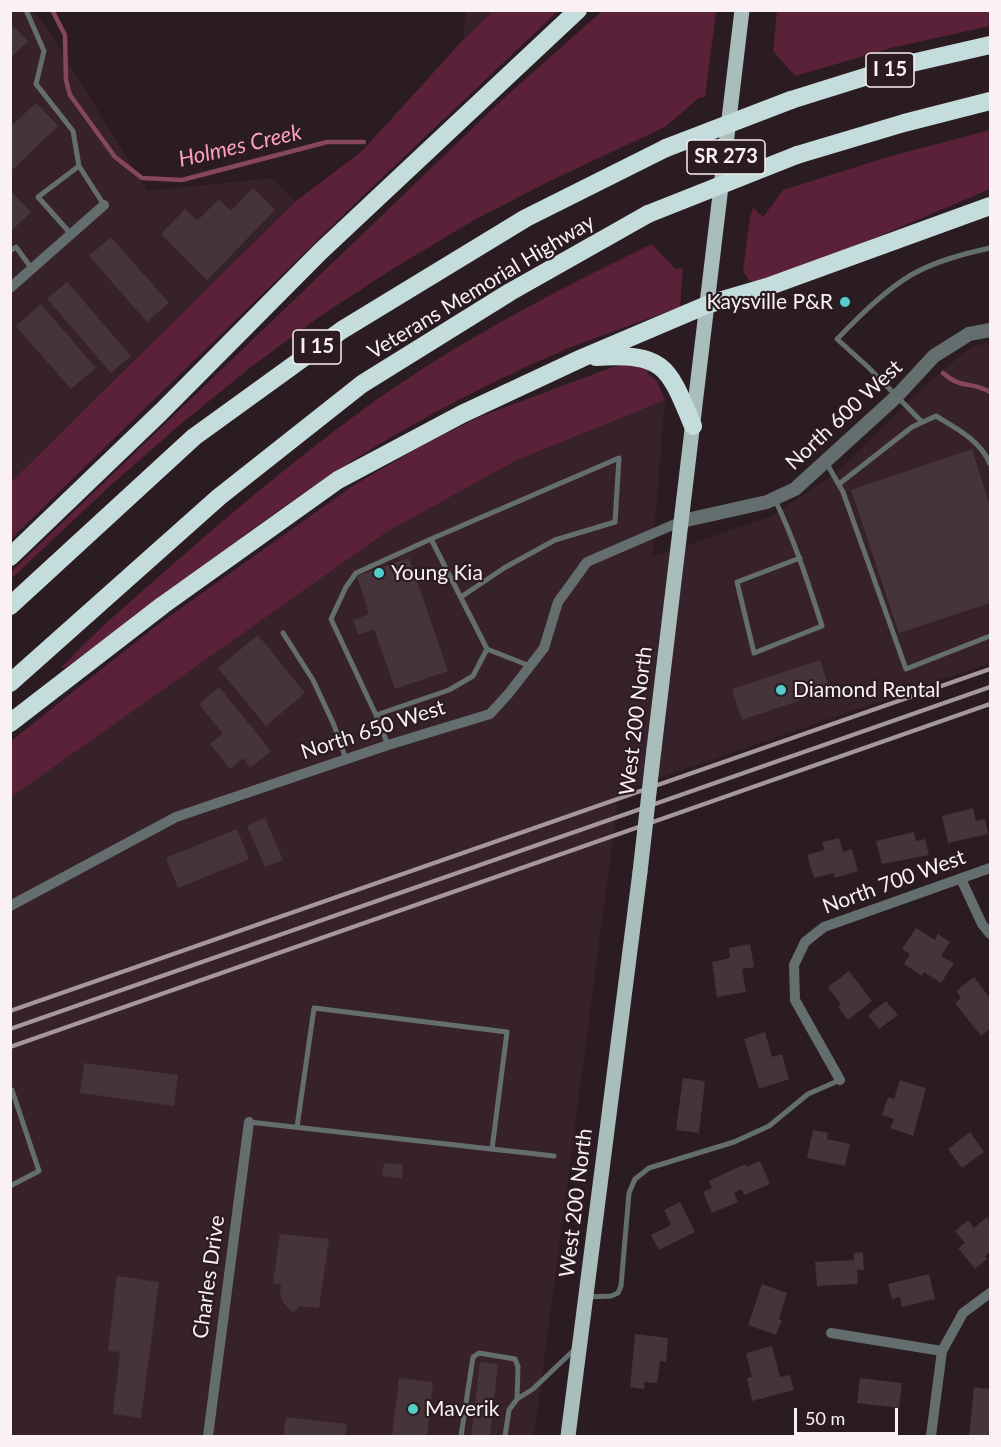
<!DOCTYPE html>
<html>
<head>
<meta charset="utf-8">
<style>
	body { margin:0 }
	#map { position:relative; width:1001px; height:1447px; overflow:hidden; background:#2b1c21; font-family:Lato,sans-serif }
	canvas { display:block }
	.frame { position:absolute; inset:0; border:12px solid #fbf0f4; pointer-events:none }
	.scale { position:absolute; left:794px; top:1408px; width:104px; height:27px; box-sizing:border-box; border:3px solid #fbf0f4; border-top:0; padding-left:8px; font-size:18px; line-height:21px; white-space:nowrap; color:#fbf0f4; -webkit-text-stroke:4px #2b1c21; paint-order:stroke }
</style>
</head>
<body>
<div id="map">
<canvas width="1001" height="1447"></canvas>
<div class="frame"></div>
<div class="scale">50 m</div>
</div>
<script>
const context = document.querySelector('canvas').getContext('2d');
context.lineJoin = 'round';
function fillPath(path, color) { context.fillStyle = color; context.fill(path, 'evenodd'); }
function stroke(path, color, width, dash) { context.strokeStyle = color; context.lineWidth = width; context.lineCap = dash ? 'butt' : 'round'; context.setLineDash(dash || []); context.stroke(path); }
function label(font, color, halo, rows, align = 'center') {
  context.font = font + ' Lato,sans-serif'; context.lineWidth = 4.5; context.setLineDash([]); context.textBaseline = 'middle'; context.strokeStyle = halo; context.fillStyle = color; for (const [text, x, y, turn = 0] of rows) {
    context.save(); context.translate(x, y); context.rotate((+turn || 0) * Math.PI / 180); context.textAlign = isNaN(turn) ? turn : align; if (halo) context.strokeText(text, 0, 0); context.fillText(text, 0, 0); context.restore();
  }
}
fillPath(new Path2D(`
	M11,11H34L53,37L147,191L271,178L296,201L11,482Z
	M466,11H493L463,39Z
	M990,342V663L619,792L534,1436H11L10,797L385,533L515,461L665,400L652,557L772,516L838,472L930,381L971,347Z`), '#38222a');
fillPath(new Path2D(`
	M493,11H558L369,190L11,539V482L296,201L362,151L463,40Z
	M602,11H716L705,97L699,98L665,127L554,179L476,219L391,270L319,317L251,367L182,423L112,484L11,579V573L14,569L503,99Z
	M777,11H990V26L895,47L795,76L773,51Z
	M990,130V189L877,237L756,283L749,280L743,271L750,217L753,208L763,217L783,190L891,156Z
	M652,244L675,269L683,268L680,307C643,321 606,333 569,348C512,372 456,400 402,431C284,498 179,587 68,666L60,669C97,629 139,594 180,558C237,508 296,459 357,414C446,348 552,292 652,244Z
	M621,364H630L648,369L647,373L657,381L665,400L515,461L385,533L11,797V741L156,626L354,485L425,444L479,417Z`), '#5a2139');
stroke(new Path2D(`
	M52,10L65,35L66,80L70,95L115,157L142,178L182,180L327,142H364
	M943,373C960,389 971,381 990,392`), '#85465e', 4.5);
fillPath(new Path2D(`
	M10,23L28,41L10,58Z
	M36,103L58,126L12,170L10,169V127Z
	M253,188L275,210L207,280L161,234L185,209L197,221L219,199L231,211Z
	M10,190L31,212L10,232Z
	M111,237L169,303L147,322L89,256Z
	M67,282L131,356L111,373L47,299Z
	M41,304L96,368L71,389L16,326Z
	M972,449L990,506V603L899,633L851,490Z
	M409,558L448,671L395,689L374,629L358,635L353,620L369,614L357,576Z
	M258,635L305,693L266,726L218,668Z
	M820,660L830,690L742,720L732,689Z
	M219,687L271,751L250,768L243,758L230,769L210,744L223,734L199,704Z
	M973,808L976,821L985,819L988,834L948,843L942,816Z
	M265,818L283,860L265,867L247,826Z
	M237,829L249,859L178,888L166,858Z
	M914,832L916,841L925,839L929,855L882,864L876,841Z
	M839,838L843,852L852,849L858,871L835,878L834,873L814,878L807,855L824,850L822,842Z
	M916,928L935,940L938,934L950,942L941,956L954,963L941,983L924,972L922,976L904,964L910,954L902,949Z
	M750,944L754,967L742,969L746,992L717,997L712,962L730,958L729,948Z
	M849,971L872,1001L848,1020L838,1007L841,1005L828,987Z
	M974,977L990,998V1029L981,1036L955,1003L961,998L956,991Z
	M886,1001L898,1015L879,1029L868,1015Z
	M765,1032L772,1057L782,1054L789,1079L759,1089L744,1039Z
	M84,1063L178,1075L174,1106L80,1093Z
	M683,1078L705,1081L699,1133L676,1130Z
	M900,1080L926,1088L913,1136L890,1128L894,1119L882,1115L888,1097L894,1099Z
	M813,1130L828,1133L827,1139L850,1144L845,1166L807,1158Z
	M970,1132L984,1152L962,1168L948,1149Z
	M760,1161L770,1184L744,1195L742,1189L734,1193L738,1202L712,1213L703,1192L712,1188L709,1181L745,1164L746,1167Z
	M384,1163L403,1165L402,1178L382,1176Z
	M680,1202L695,1232L659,1250L651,1235L671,1225L664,1210Z
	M987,1217L990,1222V1252L985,1256L987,1259L975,1269L958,1248L965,1243L955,1231L968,1220L974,1228Z
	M280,1234L329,1239L319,1308L300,1306L293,1313L283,1302L280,1294L281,1284H273Z
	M863,1252L864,1270H857L858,1284L817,1286L815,1262L854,1260V1253Z
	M929,1274L935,1299L902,1307L900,1297L892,1299L888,1284Z
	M117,1276L159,1282L141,1418L113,1414L120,1352L108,1351Z
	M762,1284L787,1293L779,1319L782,1320L776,1335L748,1325Z
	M635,1334L668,1338L666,1362L660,1361L657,1383L645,1382L644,1389L630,1387Z
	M772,1346L780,1377L790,1375L794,1390L752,1401L747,1378L752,1377L746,1353Z
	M480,1362L498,1364L490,1436H471Z
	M399,1378L433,1382L427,1436H392Z
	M860,1378L902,1383L899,1408L857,1403Z
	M974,1387L990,1389V1436H969Z
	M286,1417L347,1424L345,1436H283Z`), '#453439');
stroke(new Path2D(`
	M26,10L44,51L36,84L73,131L79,166
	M71,234L38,197L79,166L104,205
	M10,251L16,247L32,269
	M922,422L868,367L837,339C860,316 883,292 911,275C936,261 963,254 990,248
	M826,462L843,492L906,669L990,636
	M839,484L912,427L936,416C956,428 981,441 990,464
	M775,500C795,541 808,583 822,626L754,653L737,582L800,558
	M461,597L504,568L555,540L615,522L619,458L431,539L487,649L530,666
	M283,633L313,680L334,725L346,759
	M376,715L449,690L473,676L487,649
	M388,745L376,715L331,619L346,587L356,573L431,539
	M10,1091L12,1090L39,1171L10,1186
	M249,1122L554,1156
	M297,1127L314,1008L507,1032L492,1149
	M587,1297L611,1296L618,1293L621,1286L629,1193L635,1179L649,1168L734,1142L769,1126L808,1094L840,1080
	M461,1436L473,1357L479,1353L515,1359L518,1367L517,1399
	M505,1436L509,1410L517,1399L533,1389L576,1348`), '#656e6e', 5);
stroke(new Path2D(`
	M10,288L104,205
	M961,879L982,924L990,934
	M10,906L176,817L388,745L490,714L509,693L544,648L558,602L587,562L682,521
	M840,1080L795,1000L794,965L805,942L824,927L990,868
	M831,1333L942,1351
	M208,1436L249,1122
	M931,1436L942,1351L963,1313L990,1293`), '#656e6e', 10);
stroke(new Path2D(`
	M682,521L767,502L795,489L896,397L934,356L969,334L990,330`), '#656e6e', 14);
stroke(new Path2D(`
	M654,749L742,10
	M568,1436L640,872`), '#a9bdbc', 15);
stroke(new Path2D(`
	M791,100L903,65L990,45
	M797,155L904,123L990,101
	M596,357C665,353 668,366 693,426
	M10,557L161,412L321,251L578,10
	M10,606L194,437L342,330L526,218L666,148
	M10,683L219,497L362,384L510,292L648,214
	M10,723L163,605L338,480L462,414L582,358L709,304L767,287L990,206`), '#c4dcdb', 18);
stroke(new Path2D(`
	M10,1011L990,669
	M10,1029L990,687
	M10,1047L990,704`), '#a5989d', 4.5);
stroke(new Path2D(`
	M640,872L654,749`), '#a9bdbc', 15);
stroke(new Path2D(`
	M666,148L791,100
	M648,214L797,155`), '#c4dcdb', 18);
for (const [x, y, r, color] of [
	[845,302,6,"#53cdcb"],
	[379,573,6,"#53cdcb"],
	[781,690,6,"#53cdcb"],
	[413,1409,6,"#53cdcb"]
]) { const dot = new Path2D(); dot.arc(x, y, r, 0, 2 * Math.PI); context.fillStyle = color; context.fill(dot); stroke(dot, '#2b1c21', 2); }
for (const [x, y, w] of [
	[890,70,48],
	[726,157,78],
	[317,347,48]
]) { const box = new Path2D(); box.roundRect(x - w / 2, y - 17, w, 34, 4.5); context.fillStyle = '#2b1c21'; context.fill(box); stroke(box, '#fbf0f4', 1.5); }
label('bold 20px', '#fbf0f4', null, [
	["I 15",890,70],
	["SR 273",726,157],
	["I 15",317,347]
]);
label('21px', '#fbf0f4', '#2b1c21', [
	["Veterans Memorial Highway",481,287,-31],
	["North 600 West",844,415,-43],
	["West 200 North",636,721,-83],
	["North 650 West",373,730,-18],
	["North 700 West",894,882,-20],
	["West 200 North",576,1203,-83],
	["Charles Drive",209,1277,-82]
]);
label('21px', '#fbf0f4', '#2b1c21', [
	["Kaysville P&R",833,302,"right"],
	["Young Kia",391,573],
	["Diamond Rental",793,690],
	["Maverik",425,1409]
], 'left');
label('italic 22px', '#ff9fc2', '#2b1c21', [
	["Holmes Creek",240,146,-13]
]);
</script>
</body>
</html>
